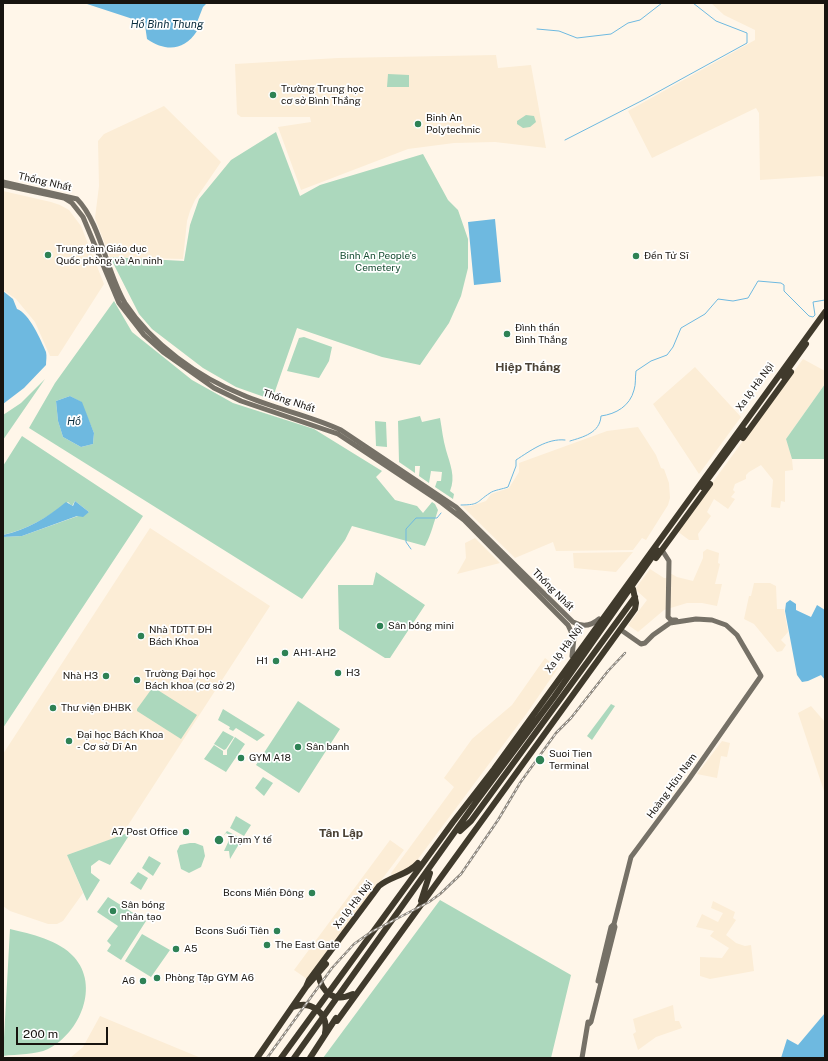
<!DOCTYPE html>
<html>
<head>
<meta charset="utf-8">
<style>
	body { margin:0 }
	#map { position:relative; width:828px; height:1061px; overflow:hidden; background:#fff6e9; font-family:"Public Sans",sans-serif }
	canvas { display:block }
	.frame { position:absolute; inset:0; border:4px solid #18140f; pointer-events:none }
	.scale { position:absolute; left:16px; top:1027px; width:92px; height:18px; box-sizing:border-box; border:2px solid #18140f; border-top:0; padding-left:5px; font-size:12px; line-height:14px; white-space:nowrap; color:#18140f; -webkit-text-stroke:3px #fff; paint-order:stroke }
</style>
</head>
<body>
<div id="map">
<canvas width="828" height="1061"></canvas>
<div class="frame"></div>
<div class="scale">200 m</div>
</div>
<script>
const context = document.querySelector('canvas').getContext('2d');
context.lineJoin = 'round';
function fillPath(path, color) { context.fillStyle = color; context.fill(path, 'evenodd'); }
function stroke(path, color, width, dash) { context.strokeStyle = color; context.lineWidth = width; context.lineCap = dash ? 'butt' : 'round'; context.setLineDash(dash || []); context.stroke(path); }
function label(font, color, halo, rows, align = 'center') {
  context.font = font + ' "Public Sans",sans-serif'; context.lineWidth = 3.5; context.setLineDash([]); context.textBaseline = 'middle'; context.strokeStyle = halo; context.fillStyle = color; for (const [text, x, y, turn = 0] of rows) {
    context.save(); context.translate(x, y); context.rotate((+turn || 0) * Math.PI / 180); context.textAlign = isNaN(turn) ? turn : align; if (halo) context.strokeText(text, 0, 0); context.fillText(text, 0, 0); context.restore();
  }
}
fillPath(new Path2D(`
	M711,3H825V177L820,176L760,180L759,113L756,108L652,158L628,111L755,40V30L724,15Z
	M496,55L498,68L531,65L546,148L495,142L454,143L408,149L301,190L278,127L311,122L310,117H241L237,114L235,64L338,58Z
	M164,106L221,162L195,200L190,211L187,221L183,259L110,257L95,218L99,186L98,141L104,134Z
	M3,191L51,202L60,205L69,210L81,226L104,284L58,356H50L35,322L16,299L3,290Z
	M803,359L825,371V384L786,439L792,459L793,470L785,471V502L781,501L780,508L771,507L773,480L761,465L749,472L746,475V479L735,484L733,490L735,492L731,497L735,499L728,509L714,499L707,512L711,516L698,534L699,540H689L677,531Z
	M695,367L741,417L699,474L653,404Z
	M638,427L656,455L661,468L664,469L669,483L670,498L668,505L646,540L642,538L633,550L556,551L553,542L515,558L462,506H471L486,501L491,494L509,488L519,472V463L607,431Z
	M150,528L270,606L121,836L67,855L83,893L63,921L57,924H48L10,911L3,906V754Z
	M475,538L500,563L457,574L466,558L465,543Z
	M707,549L719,553L718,563L720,564L715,584H722L717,606L702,603H687L664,610L638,632L628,625L647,600L635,589L650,569L664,578H666L668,572L677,577L693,581L703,558V552Z
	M633,552L616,572L574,568L573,553Z
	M754,583H770L776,586L777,609H784L788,632L781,640L786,645L782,651L777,652L754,624L744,619L749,596H751Z
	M545,658L558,668L527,713L415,863L408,870L392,877L391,873L454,787L444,778L472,739L512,705Z
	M811,706L825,722V794L798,713Z
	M722,741L730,743L727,757L721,756L717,778L697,774Z
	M390,840L404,850L307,979L294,970Z
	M713,901L735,912L733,918L736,920L726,935L736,943L745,946L751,945L754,971L710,979L700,976V957L722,958L729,948L710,936L714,931L696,927L702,914L718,922L723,913L711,908Z
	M673,1005L675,1021H679L682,1028L656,1037L638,1050L633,1034L636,1032L633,1019Z
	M100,1016L155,1039L201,1058H70L83,1047Z`), '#fcedd6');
fillPath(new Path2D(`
	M388,74L409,75V87H387Z
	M526,115L534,116L536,122L530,127L523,128L517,124V121Z
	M276,132L300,196L320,185L423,154L448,200L458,210L468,239V268L461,296L449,323L420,365L382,357L297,328L273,397L270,399L236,387L203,368L152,329L139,314L110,257L184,261L190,225L199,199L231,160Z
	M114,301L132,332L192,380L233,403L314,429L382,471L376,477L395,500L417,506L423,513L432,502L435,504L438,510C434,522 431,535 425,546L352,526L345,540L302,599L29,428L55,383ZM70,396L81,402L94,433L93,444L81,447L63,437L58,421L56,401Z
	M304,337L332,347L329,361L319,378L287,371L299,338Z
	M45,379L3,440V415L21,403Z
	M825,384V459H792L786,439Z
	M420,416L422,422L440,418C442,429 443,440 446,450C450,464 456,477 450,491L454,494L453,499L435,487L437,481H441L442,472L431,471L429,483L419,476L420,466H415V473L399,462L398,421Z
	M375,421L386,422L387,447L376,446Z
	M22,436L143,516L3,728V537L22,536L89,512L75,501L72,506L68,502C48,517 28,529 3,535V466Z
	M376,572L425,605L390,658H385L339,629L338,585H373Z
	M153,687L197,715L181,739L137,711V709Z
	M298,701L340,729L299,793L256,765Z
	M611,704L615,706L592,740L587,736Z
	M223,709L265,735L257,741L236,728L233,731L229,729L230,727L218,720Z
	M223,731L234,737L226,749L224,750L214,744Z
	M235,737L245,744L226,772L204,759L214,745L223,751V755H227V750Z
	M263,777L273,783L264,796L255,788Z
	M236,816L251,825L244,836L230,828Z
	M227,831L242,839L230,859L229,851H224L231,836L226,833L223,836Z
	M125,834H130L110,865L99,860L91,866V873L100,880L87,901L67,855Z
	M190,843H195L203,846L205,856L201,867L189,873L181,869L177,851L180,845Z
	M149,856L161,863L153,876L142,868Z
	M138,872L148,878L141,890L130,883Z
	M108,897L146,921L121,960L107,951L111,945L107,941L118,926L97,912Z
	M440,900L571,975L551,1058H323Z
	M10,929C31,934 59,940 74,957C100,986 80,1033 48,1049C36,1055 17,1054 3,1056Z
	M142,934L170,950L151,977L125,961Z`), '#acd8bd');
fillPath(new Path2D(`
	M84,3H207L203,7L194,30L197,31C184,51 166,52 147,39L145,25L142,22Z
	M495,219L501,282L474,285L468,222Z
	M3,291L13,299L17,309C29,313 41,340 46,352C47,356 46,361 46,365L24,388L3,404Z
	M70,396L82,402L94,433L93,444L81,447L63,437L58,421L56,401Z
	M75,501L89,512L83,517L77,516L22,536L3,537V535C27,530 48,517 66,502L73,506Z
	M790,600L796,604V610L811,617L817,605L825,610V680L821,675L808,681L802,682L797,675L785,611L786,603Z
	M825,1013V1058H781L787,1039L798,1045Z`), '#6eb9e0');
stroke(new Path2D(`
	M537,29L559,31L577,38L611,34L628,23L640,20L662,3
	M565,140L645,99L747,43V33L716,21L693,3
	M570,441C583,437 600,433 601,416C616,414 630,406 634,390C636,384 635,378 636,371L651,361L667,355L673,347L681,328L705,314L718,299L733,301L748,298L758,281L781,283L784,285V291L809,316L813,317L815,315L813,302L825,300
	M461,505C480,505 476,502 490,493C494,490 503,489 508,487L516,466V460C530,451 547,438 565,440
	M411,549L406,542V529L416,518H437L441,513`), '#6eb9e0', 1);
stroke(new Path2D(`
	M3,182L77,199C100,222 107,273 125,303C152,344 198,377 243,395C275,409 309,415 341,430L456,507L573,622C582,627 591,626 599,619
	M3,185L64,198L72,203L83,217L119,303L144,335L163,352L214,388L241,401L338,434L442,503L464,520L568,625L574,638L572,656
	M662,550L669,561L668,617L671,620H676
	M598,981L611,927L614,924
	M589,1024L591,1022L615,927L614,924L631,857L689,779L761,676L737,635L726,625L712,620L696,619L670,623L653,635L645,643L641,644L621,630
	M582,1058L588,1022`), '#767167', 5);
stroke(new Path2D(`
	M783,376L806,344
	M743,438L791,372
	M702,487L744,430
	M656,558L710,484
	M460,831L471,821L635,597
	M421,901L430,873
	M318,974C322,993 334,1003 353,994
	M306,987L309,980L379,886C391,876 408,875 418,863
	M293,1007C311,1000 329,1013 325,1033
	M334,1021H337L635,609L636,603L633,589
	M257,1058L306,987L326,964
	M281,1058L453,822L494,769L825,312
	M294,1058L476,802L554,697L657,550
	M310,1058L336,1018`), '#403a2c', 6);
const rail = new Path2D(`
	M267,1058L332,968L354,944L371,932L429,902L440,894L461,874L498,820L520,783L556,733L571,718L608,671L625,653`);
stroke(rail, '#908a81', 2.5);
stroke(rail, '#fff', 1, [3]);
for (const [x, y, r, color] of [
	[273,95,4,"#2e8255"],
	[418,124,4,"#2e8255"],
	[48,255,4,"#2e8255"],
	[636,256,4,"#2e8255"],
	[507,334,4,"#2e8255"],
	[380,626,4,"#2e8255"],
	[141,636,4,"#2e8255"],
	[285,653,4,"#2e8255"],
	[276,661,4,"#2e8255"],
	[338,673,4,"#2e8255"],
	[106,676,4,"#2e8255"],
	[137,680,4,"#2e8255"],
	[53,708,4,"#2e8255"],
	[69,741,4,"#2e8255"],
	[298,747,4,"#2e8255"],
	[241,758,4,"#2e8255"],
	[540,760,5,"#2e8255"],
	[186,832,4,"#2e8255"],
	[219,840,5,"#2e8255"],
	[312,893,4,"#2e8255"],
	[113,911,4,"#2e8255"],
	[277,931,4,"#2e8255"],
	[267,945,4,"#2e8255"],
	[176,949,4,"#2e8255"],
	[157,978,4,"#2e8255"],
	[143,981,4,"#2e8255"]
]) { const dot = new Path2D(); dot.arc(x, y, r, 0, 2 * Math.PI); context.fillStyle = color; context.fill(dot); stroke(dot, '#fff', 1.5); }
label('10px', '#18140f', '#fff', [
	["Trường Trung học",281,89],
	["cơ sở Bình Thắng",281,101],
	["Binh An",426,118],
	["Polytechnic",426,130],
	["Trung tâm Giáo dục",56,249],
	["Quốc phòng và An ninh",56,261],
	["Đền Tử Sĩ",644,256],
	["Đình thần",515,328],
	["Bình Thắng",515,340],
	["Sân bóng mini",388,626],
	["Nhà TDTT ĐH",149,630],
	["Bách Khoa",149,642],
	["AH1-AH2",293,653],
	["H1",268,661,"right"],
	["H3",346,673],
	["Trường Đại học",145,674],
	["Bách khoa (cơ sở 2)",145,686],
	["Nhà H3",98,676,"right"],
	["Thư viện ĐHBK",61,708],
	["Đại học Bách Khoa",77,735],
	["- Cơ sở Dĩ An",77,747],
	["Sân banh",306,747],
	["Suoi Tien",549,754],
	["Terminal",549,766],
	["GYM A18",249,758],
	["A7 Post Office",178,832,"right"],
	["Trạm Y tế",228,840],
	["Bcons Miền Đông",304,893,"right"],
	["Sân bóng",121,905],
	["nhân tạo",121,917],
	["Bcons Suối Tiên",269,931,"right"],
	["The East Gate",275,945],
	["A5",184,949],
	["Phòng Tập GYM A6",165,978],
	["A6",135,981,"right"]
], 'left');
label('10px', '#18140f', '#fff', [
	["Thống Nhất",45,182,13],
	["Xa lộ Hà Nội",755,387,-54],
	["Thống Nhất",289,401,18],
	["Thống Nhất",553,590,45],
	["Xa lộ Hà Nội",564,649,-54],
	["Hoàng Hữu Nam",672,786,-54],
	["Xa lộ Hà Nội",353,905,-53]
]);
label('10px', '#164d32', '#fff', [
	["Binh An People's",378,256],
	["Cemetery",378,268]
]);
label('italic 11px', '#0a2d3e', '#fff', [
	["Hồ Bình Thung",167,25],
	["Hồ",74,422]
]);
label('bold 12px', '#4b4235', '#fff', [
	["Hiệp Thắng",528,367],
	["Tân Lập",341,833]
]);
</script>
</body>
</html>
